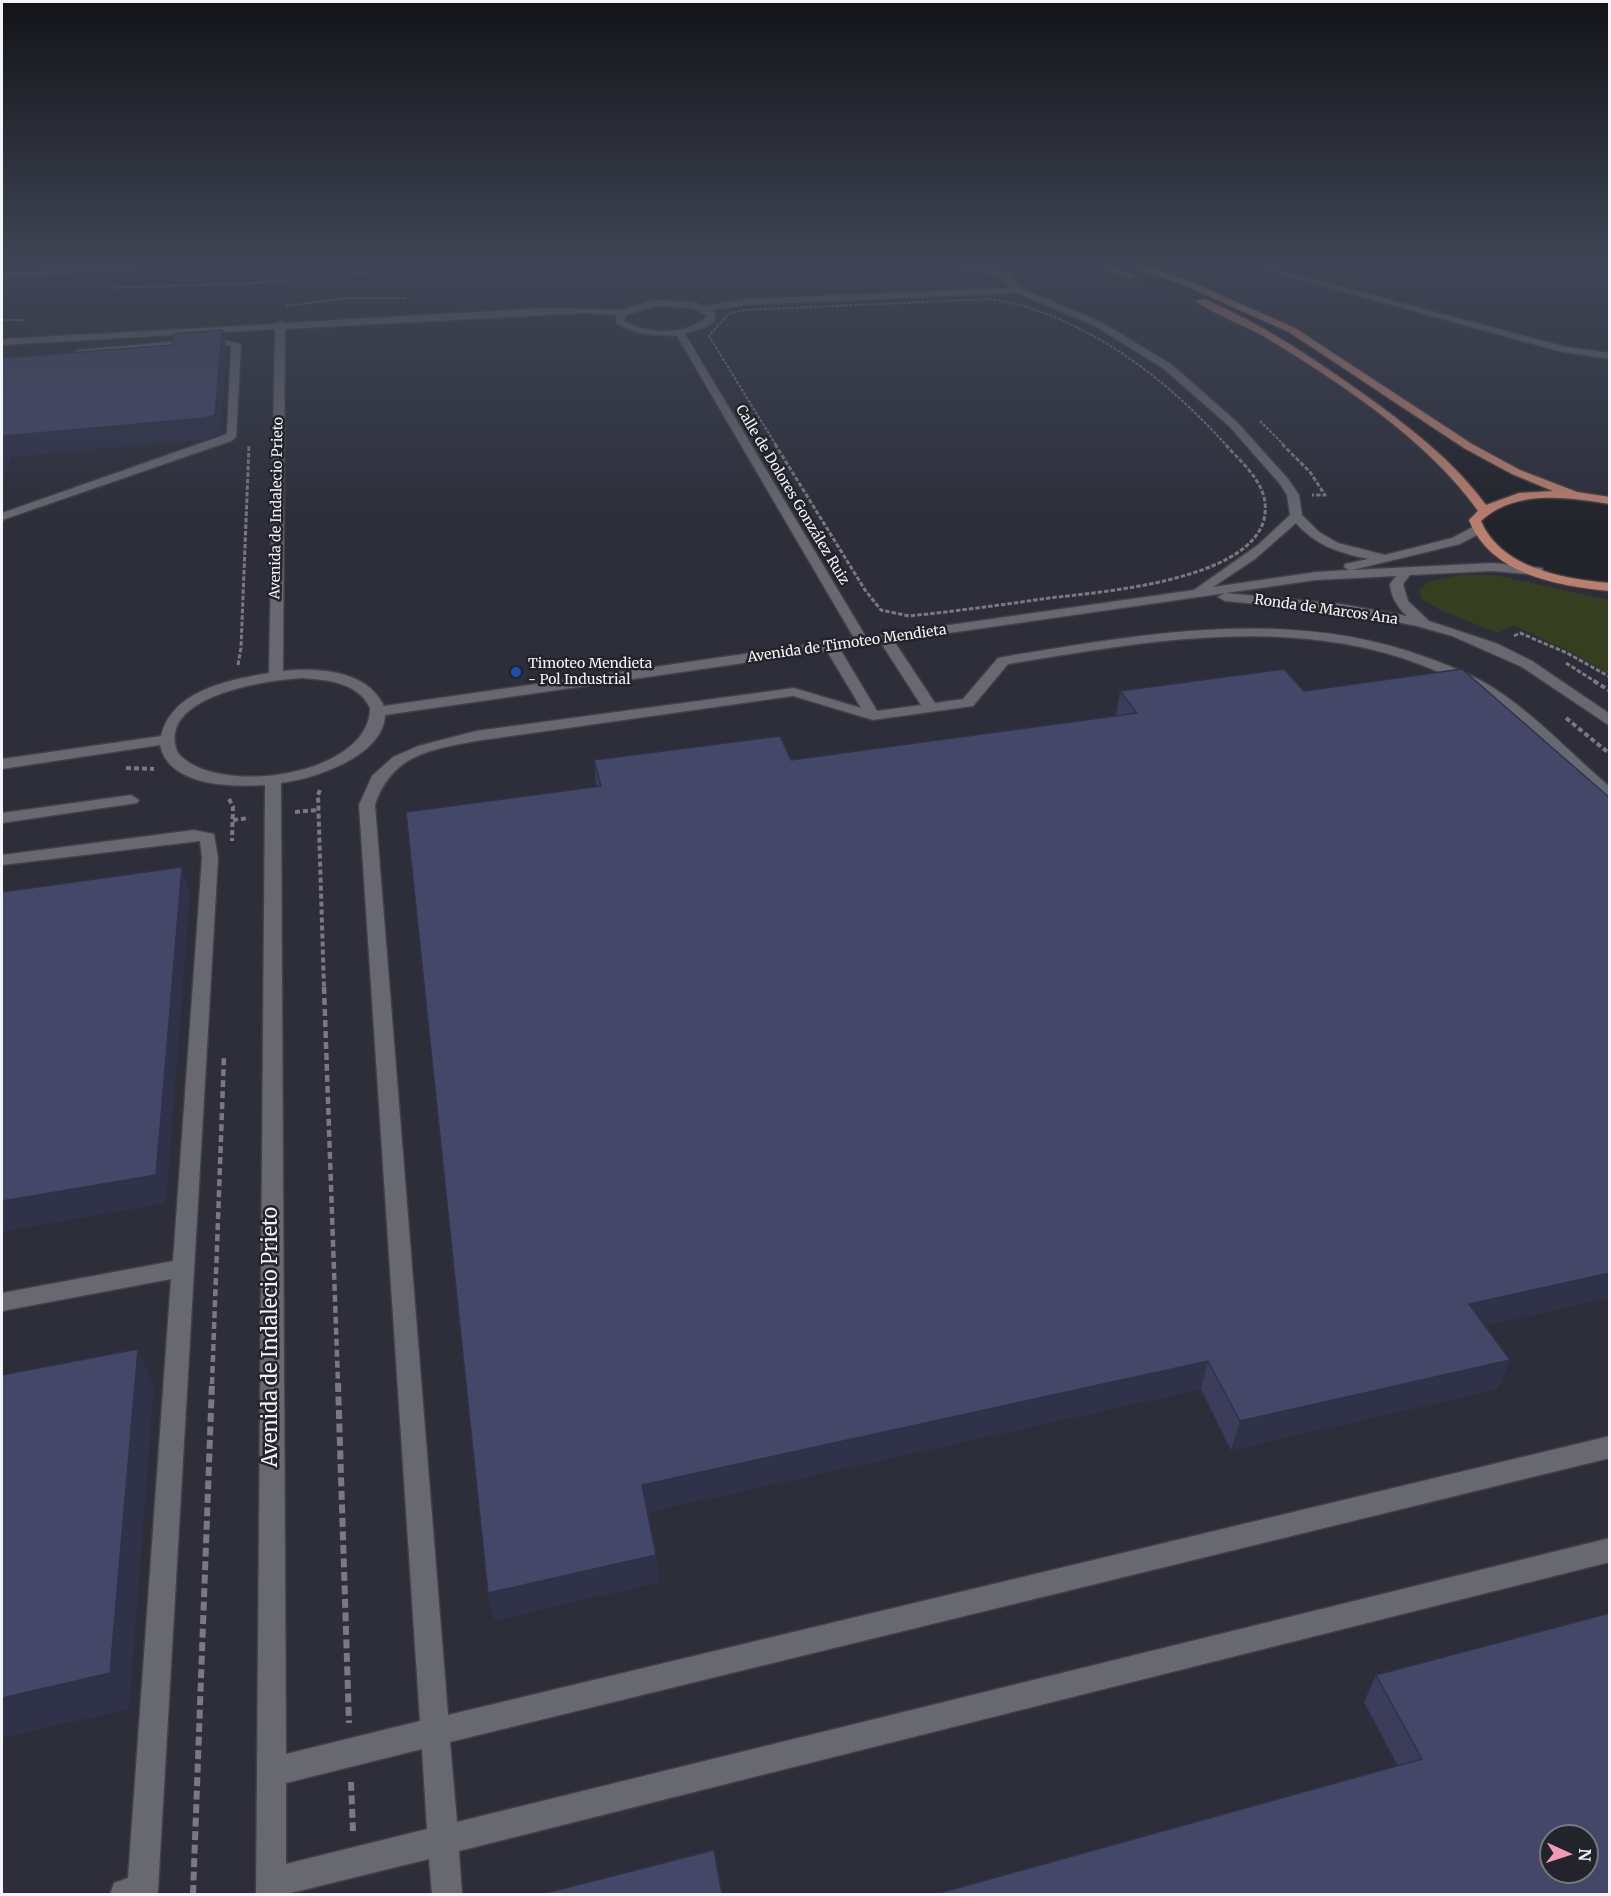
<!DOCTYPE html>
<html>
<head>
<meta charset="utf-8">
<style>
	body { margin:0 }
	#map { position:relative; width:1611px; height:1896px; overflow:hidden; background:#23242b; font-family:Merriweather,serif }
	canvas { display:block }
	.frame { position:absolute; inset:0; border:3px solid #f3f3f8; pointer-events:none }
	.north { position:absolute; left:1539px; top:1824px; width:60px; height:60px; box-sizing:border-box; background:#23242b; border:2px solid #76777d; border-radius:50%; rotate:93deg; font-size:16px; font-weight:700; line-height:24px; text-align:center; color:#f3f3f8 }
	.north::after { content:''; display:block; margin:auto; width:21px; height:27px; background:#f19ab4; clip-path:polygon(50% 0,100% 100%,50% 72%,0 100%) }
</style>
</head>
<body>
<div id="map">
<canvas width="1611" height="1896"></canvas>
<div class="frame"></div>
<div class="north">N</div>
</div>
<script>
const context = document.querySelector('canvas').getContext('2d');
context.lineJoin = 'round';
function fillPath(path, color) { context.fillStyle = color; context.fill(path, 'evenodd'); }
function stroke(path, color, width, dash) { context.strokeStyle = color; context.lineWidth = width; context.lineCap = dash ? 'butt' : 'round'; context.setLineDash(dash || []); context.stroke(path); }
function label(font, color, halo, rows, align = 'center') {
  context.font = font + ' Merriweather,serif'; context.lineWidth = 5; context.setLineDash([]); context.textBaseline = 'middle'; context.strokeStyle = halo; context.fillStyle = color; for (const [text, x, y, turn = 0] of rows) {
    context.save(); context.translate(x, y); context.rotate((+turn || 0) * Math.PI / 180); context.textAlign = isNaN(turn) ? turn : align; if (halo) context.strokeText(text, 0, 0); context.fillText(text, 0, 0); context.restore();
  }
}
fillPath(new Path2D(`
	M408,262H1089L1100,265L1213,306L1331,375L1435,453L1483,510L1475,520L1485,544L1537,571L1609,591V1894H2V278L294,263ZM1551,1836H1587V1872H1551Z
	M1122,262H1609V501L1576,496L1516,472L1292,330L1182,281Z`), '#2d2e3a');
fillPath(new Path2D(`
	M1459,575H1496L1609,600V674L1573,653L1513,625L1498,633L1438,609L1422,599L1419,590L1428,582Z`), '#363e20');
const minor = new Path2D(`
	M157,262H193L189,265L2,278V272Z
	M894,262L985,266L1009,274L1021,288L1103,323L1172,365L1237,422L1289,480L1299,495L1302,515L1319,532L1338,543L1385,555L1452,538L1473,527H1481V533L1460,544L1352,570L1493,563L1542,568L1543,571L1537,575L1493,571L1410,575L1403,584L1408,601L1429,621L1498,644L1532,661L1610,714V726L1522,667L1452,636L1417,626L1341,612L1225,601L1218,597L1225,593L1341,604L1407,616C1397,607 1391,597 1390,584L1396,576L1316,580L894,641L935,703L963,699L998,658L1003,657C1138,635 1274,609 1408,651C1437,661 1466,671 1492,687C1535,714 1571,754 1610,787V801L1604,799C1565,765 1528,724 1485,695C1460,679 1430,668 1402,658C1272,617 1139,643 1008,664L973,706L873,720L793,696L476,741C429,750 392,755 375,805L448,1715L1610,1436V1458L450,1742L457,1822L1610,1538V1562L459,1851L462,1894H432L429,1859L287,1894H256L265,785C232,787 169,787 160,745L2,769V759L161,736C172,690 229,680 269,673L275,329L2,345V339L276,324L280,321L284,323L547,308L621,310L654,300L695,302L704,306L745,299L1011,288C990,263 930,267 898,265ZM1017,293L1097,327L1164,369L1229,426L1280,484L1287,495L1290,515L1258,545L1194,590L866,637L685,334L706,327L714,321L716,314L712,310L745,305ZM655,306L693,308L706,315V318C683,335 650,335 624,321L626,315ZM585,313L616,315L617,324L641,334L677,336L854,638L384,706C367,670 318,667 283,671L285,329ZM1296,523C1316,546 1340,553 1368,559L1345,564L1344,567L1349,570L1316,572L1213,587L1255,559ZM881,643L921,705L877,711L840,649ZM827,651L861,708L794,688L476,731L418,746L393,757L372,776L359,805L420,1721L286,1754L281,783C314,779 384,756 385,715ZM302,678C327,680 358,682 370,708C370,776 216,798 178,753C154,696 268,680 302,678ZM422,1749L427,1829L286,1864V1783Z
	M1236,262H1248L1566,347L1610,353V359L1562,352Z
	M215,338L241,344L236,437L231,441L2,520V513L227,434L231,346L215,344L80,355L75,352L77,350Z
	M131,795L139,800L137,803L2,823V813Z
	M194,830L214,834L218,858L158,1890L157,1894H110L114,1883L128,1878L171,1279L2,1311V1293L173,1261L202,858L200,841L2,865V855Z`);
const major = new Path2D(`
	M1085,262H1097L1137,276L1130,278Z
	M1118,262H1130L1185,279L1295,328L1472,444L1520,470L1577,492L1610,497V504C1568,497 1515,489 1481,521C1501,568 1563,579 1610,583V591C1557,586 1490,574 1469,520L1478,511C1429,441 1338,381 1265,337C1247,326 1211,313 1196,301L1204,299C1262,324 1313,358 1365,395C1409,427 1453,460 1486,505L1519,493L1553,491L1512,474L1464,448L1289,332L1179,283Z`);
stroke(minor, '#404045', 3);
stroke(major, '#404045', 3);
stroke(new Path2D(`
	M866,262L880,263
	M206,263L220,262
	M110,288L255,283L377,272L591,262
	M286,306L349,298H407
	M2,320H25
	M1260,421L1284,445
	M776,445L709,336L728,314L745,310L992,299C1084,315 1165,377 1226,445`), '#79797f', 2, [3, 1.5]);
stroke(new Path2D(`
	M775,444L865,590L881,610L909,616C956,611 1002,605 1049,598C1099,592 1274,580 1265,503C1263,480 1239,460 1225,444
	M1282,444L1310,472L1325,495H1312
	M1514,636L1520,633L1567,653L1610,677
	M1566,663L1596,682
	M238,665L241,648L249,445`), '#79797f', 3, [4.5, 2]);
stroke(new Path2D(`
	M1594,681L1610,691
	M1566,718L1610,754
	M126,768L154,769
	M320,790L318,795L324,988
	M229,799L233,807L232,841
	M295,812L318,810
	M233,820L249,818`), '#79797f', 4, [5, 3]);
stroke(new Path2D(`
	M324,987L338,1384
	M212,1384L224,1056`), '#79797f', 4.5, [7, 4]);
stroke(new Path2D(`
	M338,1383L349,1723
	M351,1782L353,1831
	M193,1894L212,1383`), '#79797f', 6, [9, 4.5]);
fillPath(minor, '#676870');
fillPath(major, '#ba7f6e');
fillPath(new Path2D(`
	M1568,262H1610V280L1566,270Z
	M1284,669L1485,1326L1510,1360L1497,1389L1231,1450L1201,1389L648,1512L656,1555L659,1582L495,1620L488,1593L596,786L594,760H791L1116,716L1120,691Z
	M1376,1675L1610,1894L1398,1766L1364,1702Z`), '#3b3d5a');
fillPath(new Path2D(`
	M222,330L227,349L220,436L210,439L11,457L2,485V443L4,436Z
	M182,867L190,894L166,1203L2,1232V1201Z
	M1610,1273V1298L1458,1332L1469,1304Z
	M138,1349L154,1386L129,1709L2,1738V1698Z
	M1510,1360L1497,1389L1231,1450L1240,1421Z
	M1208,1361L1201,1389L645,1513L642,1485Z
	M656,1555L659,1582L495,1620L488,1593Z`), '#30324a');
const building = new Path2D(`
	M222,330L215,415L205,418L4,436L2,443V358L172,345L174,334Z
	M1284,669L1304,691L1462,669L1610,798V1273L1469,1304L1510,1360L1240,1421L1208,1361L642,1485L656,1555L488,1593L406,812L601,786L594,760L780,736L791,760L1137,713L1120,691Z
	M182,867L156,1175L2,1201V892Z
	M138,1349L110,1673L2,1698V1375Z
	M1610,1613V1894H936L1422,1759L1376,1675ZM1551,1836H1587V1872H1551Z
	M714,1850L722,1894H542Z`);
fillPath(building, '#454769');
stroke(building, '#30324a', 1.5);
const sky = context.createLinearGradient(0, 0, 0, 527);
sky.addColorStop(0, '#131418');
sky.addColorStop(0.5, '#3f4555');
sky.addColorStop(1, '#3f455500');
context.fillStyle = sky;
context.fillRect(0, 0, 1611, 527);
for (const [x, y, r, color] of [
	[516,672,6,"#1a4fb4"]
]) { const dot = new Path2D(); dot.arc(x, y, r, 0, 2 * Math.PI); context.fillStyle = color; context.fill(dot); stroke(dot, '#23242b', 2); }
label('14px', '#f3f3f8', '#23242b', [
	["Calle de Dolores González Ruiz",792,495,59],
	["Avenida de Indalecio Prieto",277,508,-89],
	["Ronda de Marcos Ana",1326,610,8],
	["Avenida de Timoteo Mendieta",847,644,-8]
]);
label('14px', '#f3f3f8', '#23242b', [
	["Timoteo Mendieta",528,664],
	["- Pol Industrial",528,680]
], 'left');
label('20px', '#f3f3f8', '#23242b', [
	["Avenida de Indalecio Prieto",271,1337,-90]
]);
</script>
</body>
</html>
